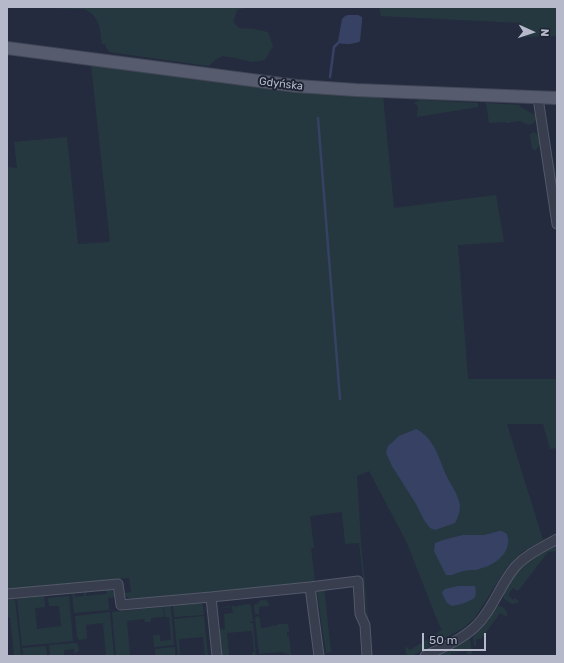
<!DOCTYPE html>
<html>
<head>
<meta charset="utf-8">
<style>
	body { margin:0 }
	#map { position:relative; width:564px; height:663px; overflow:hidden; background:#242b3e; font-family:Rubik,sans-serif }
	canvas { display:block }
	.frame { position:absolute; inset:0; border:8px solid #b5b9c9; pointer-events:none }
	.north { position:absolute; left:512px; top:12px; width:40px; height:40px; -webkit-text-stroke:3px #1d2333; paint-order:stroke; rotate:93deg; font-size:11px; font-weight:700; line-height:16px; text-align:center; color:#b5b9c9 }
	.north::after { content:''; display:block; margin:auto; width:14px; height:18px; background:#b5b9c9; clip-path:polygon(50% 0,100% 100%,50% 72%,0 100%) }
	.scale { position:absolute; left:422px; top:633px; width:64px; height:18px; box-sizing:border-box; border:2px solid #b5b9c9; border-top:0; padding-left:5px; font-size:12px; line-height:14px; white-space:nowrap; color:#b5b9c9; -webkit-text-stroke:3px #1d2333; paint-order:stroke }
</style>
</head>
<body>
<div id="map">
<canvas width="564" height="663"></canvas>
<div class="frame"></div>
<div class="north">N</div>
<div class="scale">50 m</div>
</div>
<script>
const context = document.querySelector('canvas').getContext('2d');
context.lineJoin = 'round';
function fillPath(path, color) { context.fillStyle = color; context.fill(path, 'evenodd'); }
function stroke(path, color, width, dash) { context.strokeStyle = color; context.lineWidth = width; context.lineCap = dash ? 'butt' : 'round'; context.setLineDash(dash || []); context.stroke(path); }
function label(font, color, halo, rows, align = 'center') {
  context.font = font + ' Rubik,sans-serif'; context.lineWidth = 4; context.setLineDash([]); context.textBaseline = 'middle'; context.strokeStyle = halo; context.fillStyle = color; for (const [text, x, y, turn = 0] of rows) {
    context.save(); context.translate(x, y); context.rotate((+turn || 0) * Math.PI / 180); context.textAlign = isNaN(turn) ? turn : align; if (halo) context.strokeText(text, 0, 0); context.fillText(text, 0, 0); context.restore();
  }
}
fillPath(new Path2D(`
	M7,7H248L237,10L233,22L239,28L254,29L268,32L273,46L265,60L252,62L235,58L223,56L216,59L209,66L116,53C109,52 108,52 105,44H102C100,28 100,16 84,9Z
	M379,7H557V36L524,37L521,23L381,16Z
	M91,64L383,96L394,208L496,195L504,242L458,245L468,379H557V448L550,449L543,424H507L543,540L522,552L507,567L474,619L462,629L412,656H407L405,648L407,647L410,650L442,630L438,622L407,543L369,471L357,476L361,542L372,656L359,543L345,544L342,512L310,516L314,548H311L315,582L132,599C128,598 126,597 124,593L131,592L129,578L7,589V167L17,168L14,142L67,137L78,244L110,242Z
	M420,100L478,103V107L417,117L418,106L414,103Z
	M486,103L520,105L519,106L533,114H537C537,120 534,126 527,124C525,124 523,122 520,121C517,121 510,123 506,123V122L489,123Z
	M533,132C543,135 543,145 535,150L532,149L530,135Z
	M557,543V551L548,552L518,591L513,588L508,595L513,600L514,598L519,601L517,603L512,604L504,599L503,593C508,585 512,576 518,570C529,558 543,551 557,543Z
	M324,587L331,652L326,653L317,592V590Z
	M106,588C112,589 114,591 115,597L108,598L109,610L74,613L72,591L74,590L75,597L84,596V590L86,589V596L107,594Z
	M44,596L45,607L35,608L37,629L61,626L59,606H49L48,598L69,596L73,641L22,646L17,599Z
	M15,599L21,656H14L10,617H7V600Z
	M261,600H266L268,602L269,606L259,607V614H255L254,606L255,604H257Z
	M200,603L203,605L204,615L174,617L173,606Z
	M250,604L251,606L253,621L250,622V623H253L256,656H252V653L254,652L252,631L227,633L229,656H221L218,630L225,629L224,614L233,613L232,607L224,608L225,607L235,606V607H237V606Z
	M171,606L174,645L154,647L153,635H160V641L171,640L169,617H165L164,607Z
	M498,606C504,606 508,611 507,617L500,613L481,639H476V646H474L473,637L485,625Z
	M163,607L164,617L151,618V622H145L144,619L127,621L130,656H116L112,612Z
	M110,612L114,656H106L103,623L86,625L87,639L79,640L77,637L75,616Z
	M204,616L208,656H205L203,637L179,639L180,656H178L174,619Z
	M259,616L261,628L271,627V626L278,625V624H288L289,632H287V636H289L291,655L281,652L260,654L259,653L255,618L256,617Z
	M470,639L472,654H467V651L451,653V656H438Z
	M76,643L78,645L79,650L75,654L74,649L64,650V656H50L49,645Z
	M46,646L47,656H23L22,648Z
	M175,647V656H155V649Z`), '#26383f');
fillPath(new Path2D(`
	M348,15H358L362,17V21L360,41L359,42C353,44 345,45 338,43V41L342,19L345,16Z
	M416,429C435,438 439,460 447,477C452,486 458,495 460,505C460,512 458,517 455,523L435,530L430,528L424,520L416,504L392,466L386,453L388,446L399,436Z
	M499,531H502L507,534C507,537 509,540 508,543C507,557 491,566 479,569C475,571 469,569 464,571C457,572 454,576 446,575L434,551L435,543L443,540L463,535H484Z
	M458,586H475L476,592L475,597L473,599L462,604L452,606L447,603L442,593L443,591L445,589Z`), '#364164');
stroke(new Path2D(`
	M330,77L334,47L338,43
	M318,118L340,399`), '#364164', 2.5);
const minor = new Path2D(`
	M538,98L557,224
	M310,587L358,581L360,614L365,625L367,656
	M7,594L118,584L121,605L211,597
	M217,656L211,597L310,587L319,656
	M425,656C442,648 461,640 475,627C493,610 500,584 516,566C527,554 543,547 557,539`);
const major = new Path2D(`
	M7,48L297,86L356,90L557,98`);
stroke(minor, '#535969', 11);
stroke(major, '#424757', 14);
stroke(minor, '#383e4e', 9);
stroke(major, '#565c6e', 12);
label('11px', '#b5b9c9', '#1d2333', [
	["Gdyńska",281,84,7]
]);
</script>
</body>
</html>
